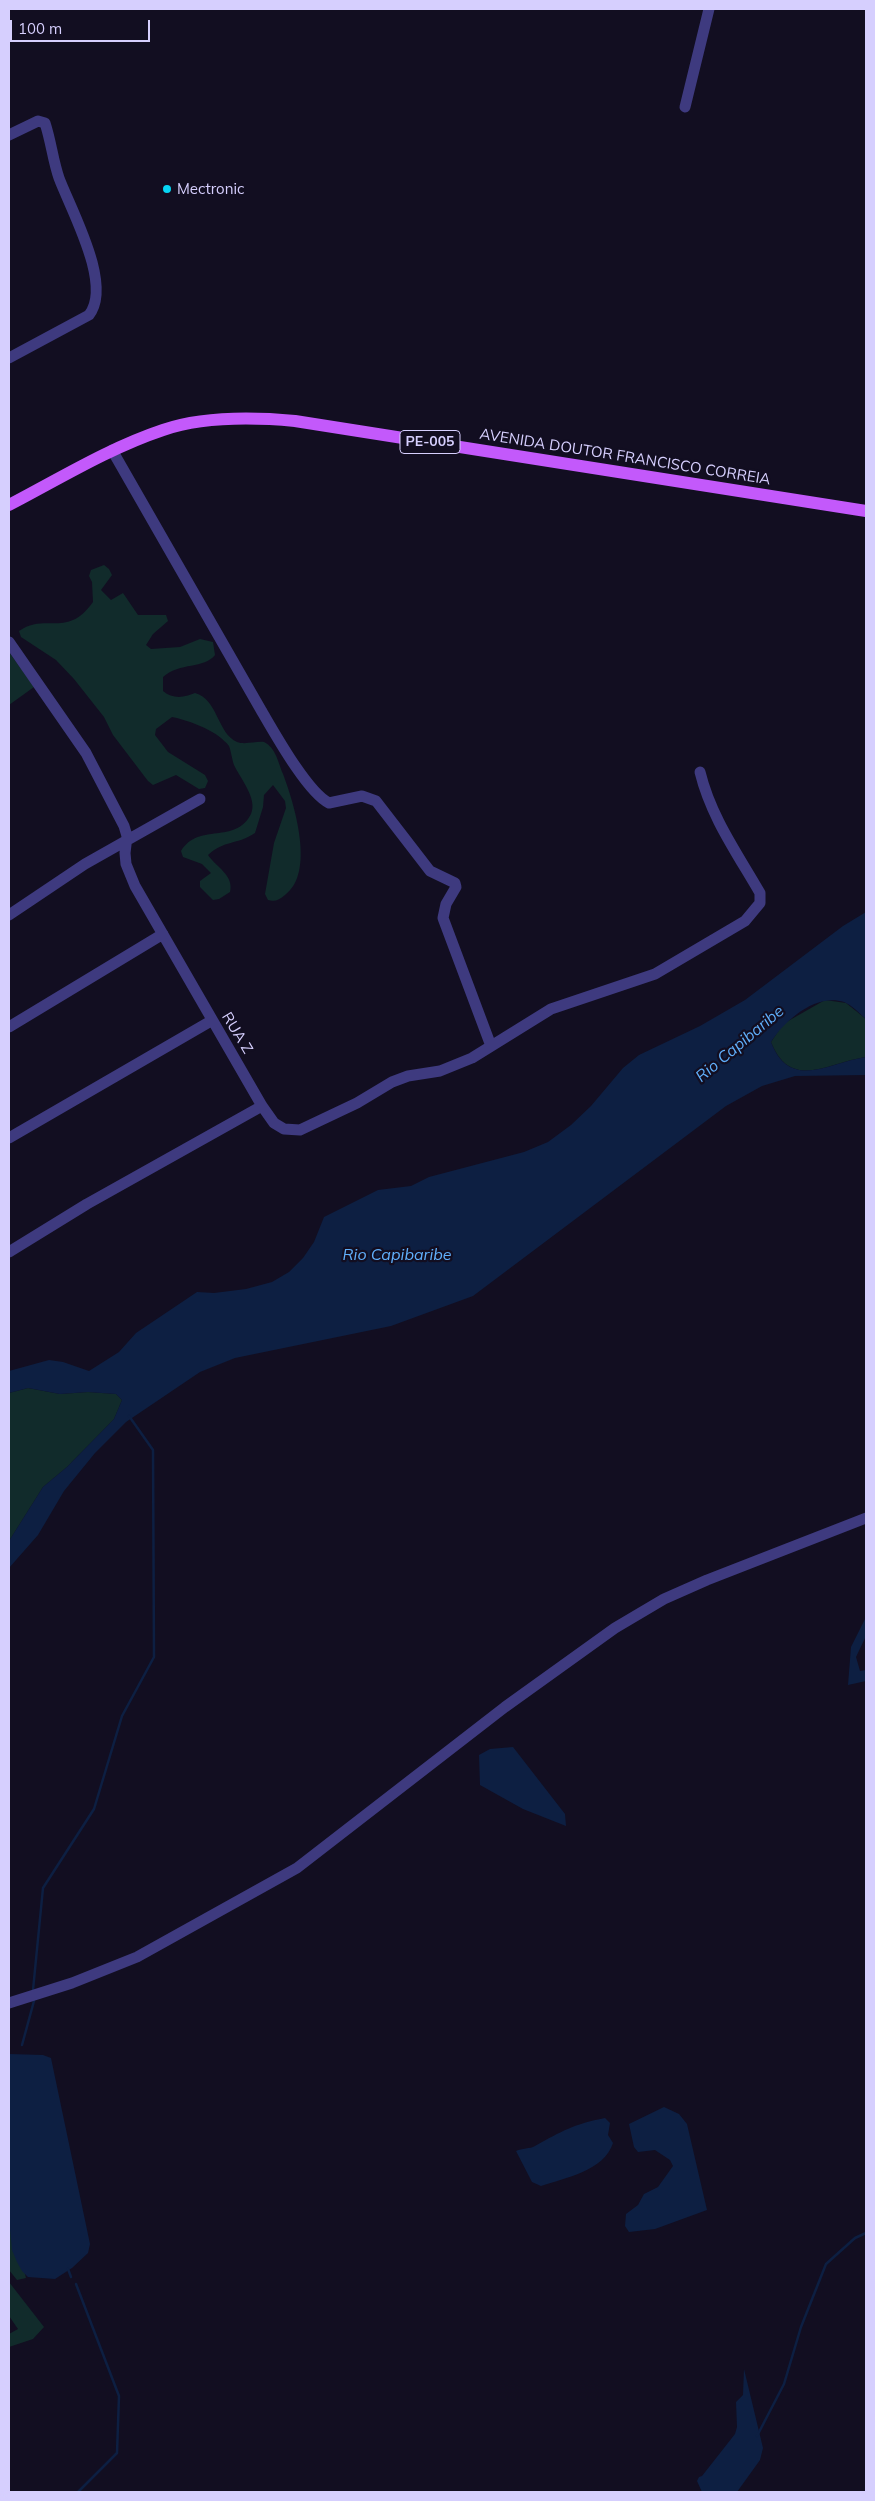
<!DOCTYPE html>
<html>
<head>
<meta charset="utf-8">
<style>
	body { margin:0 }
	#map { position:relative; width:875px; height:2501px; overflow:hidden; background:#120e21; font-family:Mulish,sans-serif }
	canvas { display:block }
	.frame { position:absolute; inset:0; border:10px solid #d6cffe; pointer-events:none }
	.scale { position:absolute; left:10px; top:20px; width:140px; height:22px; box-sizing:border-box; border:2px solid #d6cffe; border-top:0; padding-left:6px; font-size:15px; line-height:18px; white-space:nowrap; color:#d6cffe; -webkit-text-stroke:4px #120e21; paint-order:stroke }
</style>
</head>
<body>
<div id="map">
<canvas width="875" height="2501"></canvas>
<div class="frame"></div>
<div class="scale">100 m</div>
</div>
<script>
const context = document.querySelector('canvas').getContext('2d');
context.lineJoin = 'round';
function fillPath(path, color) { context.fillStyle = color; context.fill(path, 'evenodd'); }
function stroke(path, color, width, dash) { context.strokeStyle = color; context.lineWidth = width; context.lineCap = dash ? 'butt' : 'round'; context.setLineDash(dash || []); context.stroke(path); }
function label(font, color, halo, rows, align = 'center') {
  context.font = font + ' Mulish,sans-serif'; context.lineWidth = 4.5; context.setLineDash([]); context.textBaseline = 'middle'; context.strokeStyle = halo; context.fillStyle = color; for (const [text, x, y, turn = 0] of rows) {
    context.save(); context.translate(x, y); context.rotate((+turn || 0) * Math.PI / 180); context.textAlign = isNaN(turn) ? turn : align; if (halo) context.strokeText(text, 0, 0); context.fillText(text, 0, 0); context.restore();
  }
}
fillPath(new Path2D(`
	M104,565L109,569L112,575L101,590L111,600L123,593L138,615H166L168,621L153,634L146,645L151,649L180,647L200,639L213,642L215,655C204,669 180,662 163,677V691C172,699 184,698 195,693C218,699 217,733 237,742C245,745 256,741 264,742C276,748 278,762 283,774C294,803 316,873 285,895C279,900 275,902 268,900L265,894L274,843L286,808L285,801L273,785L264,795L263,807L255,833C237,845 224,840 208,855C216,867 234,875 230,892L219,899L213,900L200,887V881L211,873L202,864L183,857L181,851C199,822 235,845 251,814C258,799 240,778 234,765C232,759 231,751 229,746C228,744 223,740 221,738C209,728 187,720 172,717L156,729L155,735L168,752L205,775L208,781L205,788L199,789L176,775L153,785L148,781L113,735L104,717L74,679L56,660L21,637L19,631C46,612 67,639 93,602L92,582L89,576L91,570Z
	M9,652L34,687L9,705Z
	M825,1000L846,1003L866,1019V1057C829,1062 791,1092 771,1042L783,1024Z
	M28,1388L60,1394L88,1392L116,1394L122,1400L114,1419L67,1467L43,1487L9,1541V1393Z
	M9,2212L26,2278L17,2280L9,2270Z
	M9,2282L44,2327L33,2339L9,2347V2334L18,2329L9,2316Z`), '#112b2b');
fillPath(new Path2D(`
	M866,912V1019C860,1014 852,1005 844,1002C816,993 785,1020 771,1042C790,1092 830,1062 866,1057V1075L795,1076L762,1086L726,1106L473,1296L391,1326L235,1358L200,1372L126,1422L95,1453L64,1491L38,1535L9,1568V1541L43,1487L67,1467L114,1419L122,1400L116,1394L88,1392L60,1394L28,1388L9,1393V1371L49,1360L63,1362L89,1371L119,1352L136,1333L197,1292L214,1293L246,1289L272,1282L289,1272L303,1258L314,1242L324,1217L378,1190L411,1186L429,1177L524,1152L548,1142L571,1125L591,1106L623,1068L639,1055L700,1026L745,1000L843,926Z
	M866,1617V1636L856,1657L860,1671L866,1670V1681L848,1685L851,1647Z
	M513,1747L565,1814L566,1826L523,1809L480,1785L479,1755L490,1749Z
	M9,2054L43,2055L51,2058L90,2244L88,2253L72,2268L55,2279L28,2277L22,2271L17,2262L12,2250L9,2219Z
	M664,2107L679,2114L687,2124L707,2210L655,2229L629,2232L625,2226L626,2214L638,2205L644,2194L658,2187L673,2166L670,2160L655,2150L638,2152L634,2147L629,2124Z
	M605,2118L610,2123L608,2135L613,2143C604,2171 565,2178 541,2186L532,2182L516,2151C522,2148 530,2149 535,2146C562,2131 574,2124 605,2118Z
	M744,2369L763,2448L760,2460L737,2492H702L697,2481L699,2477L702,2476L735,2434L737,2427L736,2402L743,2395Z`), '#0d1f42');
stroke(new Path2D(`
	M33,1990L43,1888L94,1809L122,1716L154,1657L153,1450L129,1416
	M22,2045L34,2001
	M68,2269L71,2277
	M76,2284L119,2396L117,2453L78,2492
	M757,2436L784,2384L801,2327L826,2264L855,2238L866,2233`), '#0d1f42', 2.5);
stroke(new Path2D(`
	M685,107L709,9
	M9,135L38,121L45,123C51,141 53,161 59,178C71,210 113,285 89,315L9,358
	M112,450L261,710C274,732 307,792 329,803L362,796L376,801L430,871L455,883L456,887L446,904L443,918L491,1046
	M9,642L86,753L124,826L127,836L125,853L126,864L135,886L262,1106L274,1123L284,1129L300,1130L357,1103L392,1082L408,1076L440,1071L472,1058L551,1009L655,974L745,921L760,903V893C737,853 711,817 700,772
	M9,915L85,864L200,799
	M9,1027L163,934
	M9,1138L211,1021
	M9,1252L87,1204L262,1106
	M9,2003L72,1983L137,1957L297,1868L505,1707L615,1628L664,1599L707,1580L866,1518`), '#3e3a7f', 11);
stroke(new Path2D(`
	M9,505C59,479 109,448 163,430C204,416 252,417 295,421L866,511`), '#c359fb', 12);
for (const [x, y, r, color] of [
	[167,189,5,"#06d5f3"]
]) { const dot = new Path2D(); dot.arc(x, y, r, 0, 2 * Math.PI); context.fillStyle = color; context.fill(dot); stroke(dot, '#120e21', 2); }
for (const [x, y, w] of [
	[430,442,60]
]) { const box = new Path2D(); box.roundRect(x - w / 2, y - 11.5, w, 23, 4); context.fillStyle = '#120e21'; context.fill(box); stroke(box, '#d6cffe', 1); }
label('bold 14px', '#d6cffe', null, [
	["PE-005",430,442]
]);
label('15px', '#d6cffe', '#120e21', [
	["Mectronic",177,189]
], 'left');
label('15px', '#d6cffe', '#120e21', [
	["AVENIDA DOUTOR FRANCISCO CORREIA",625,457,9],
	["RUA Z",237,1033,59]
]);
label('italic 16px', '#60affb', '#120e21', [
	["Rio Capibaribe",740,1044,-40],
	["Rio Capibaribe",397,1255]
]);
</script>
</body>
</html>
